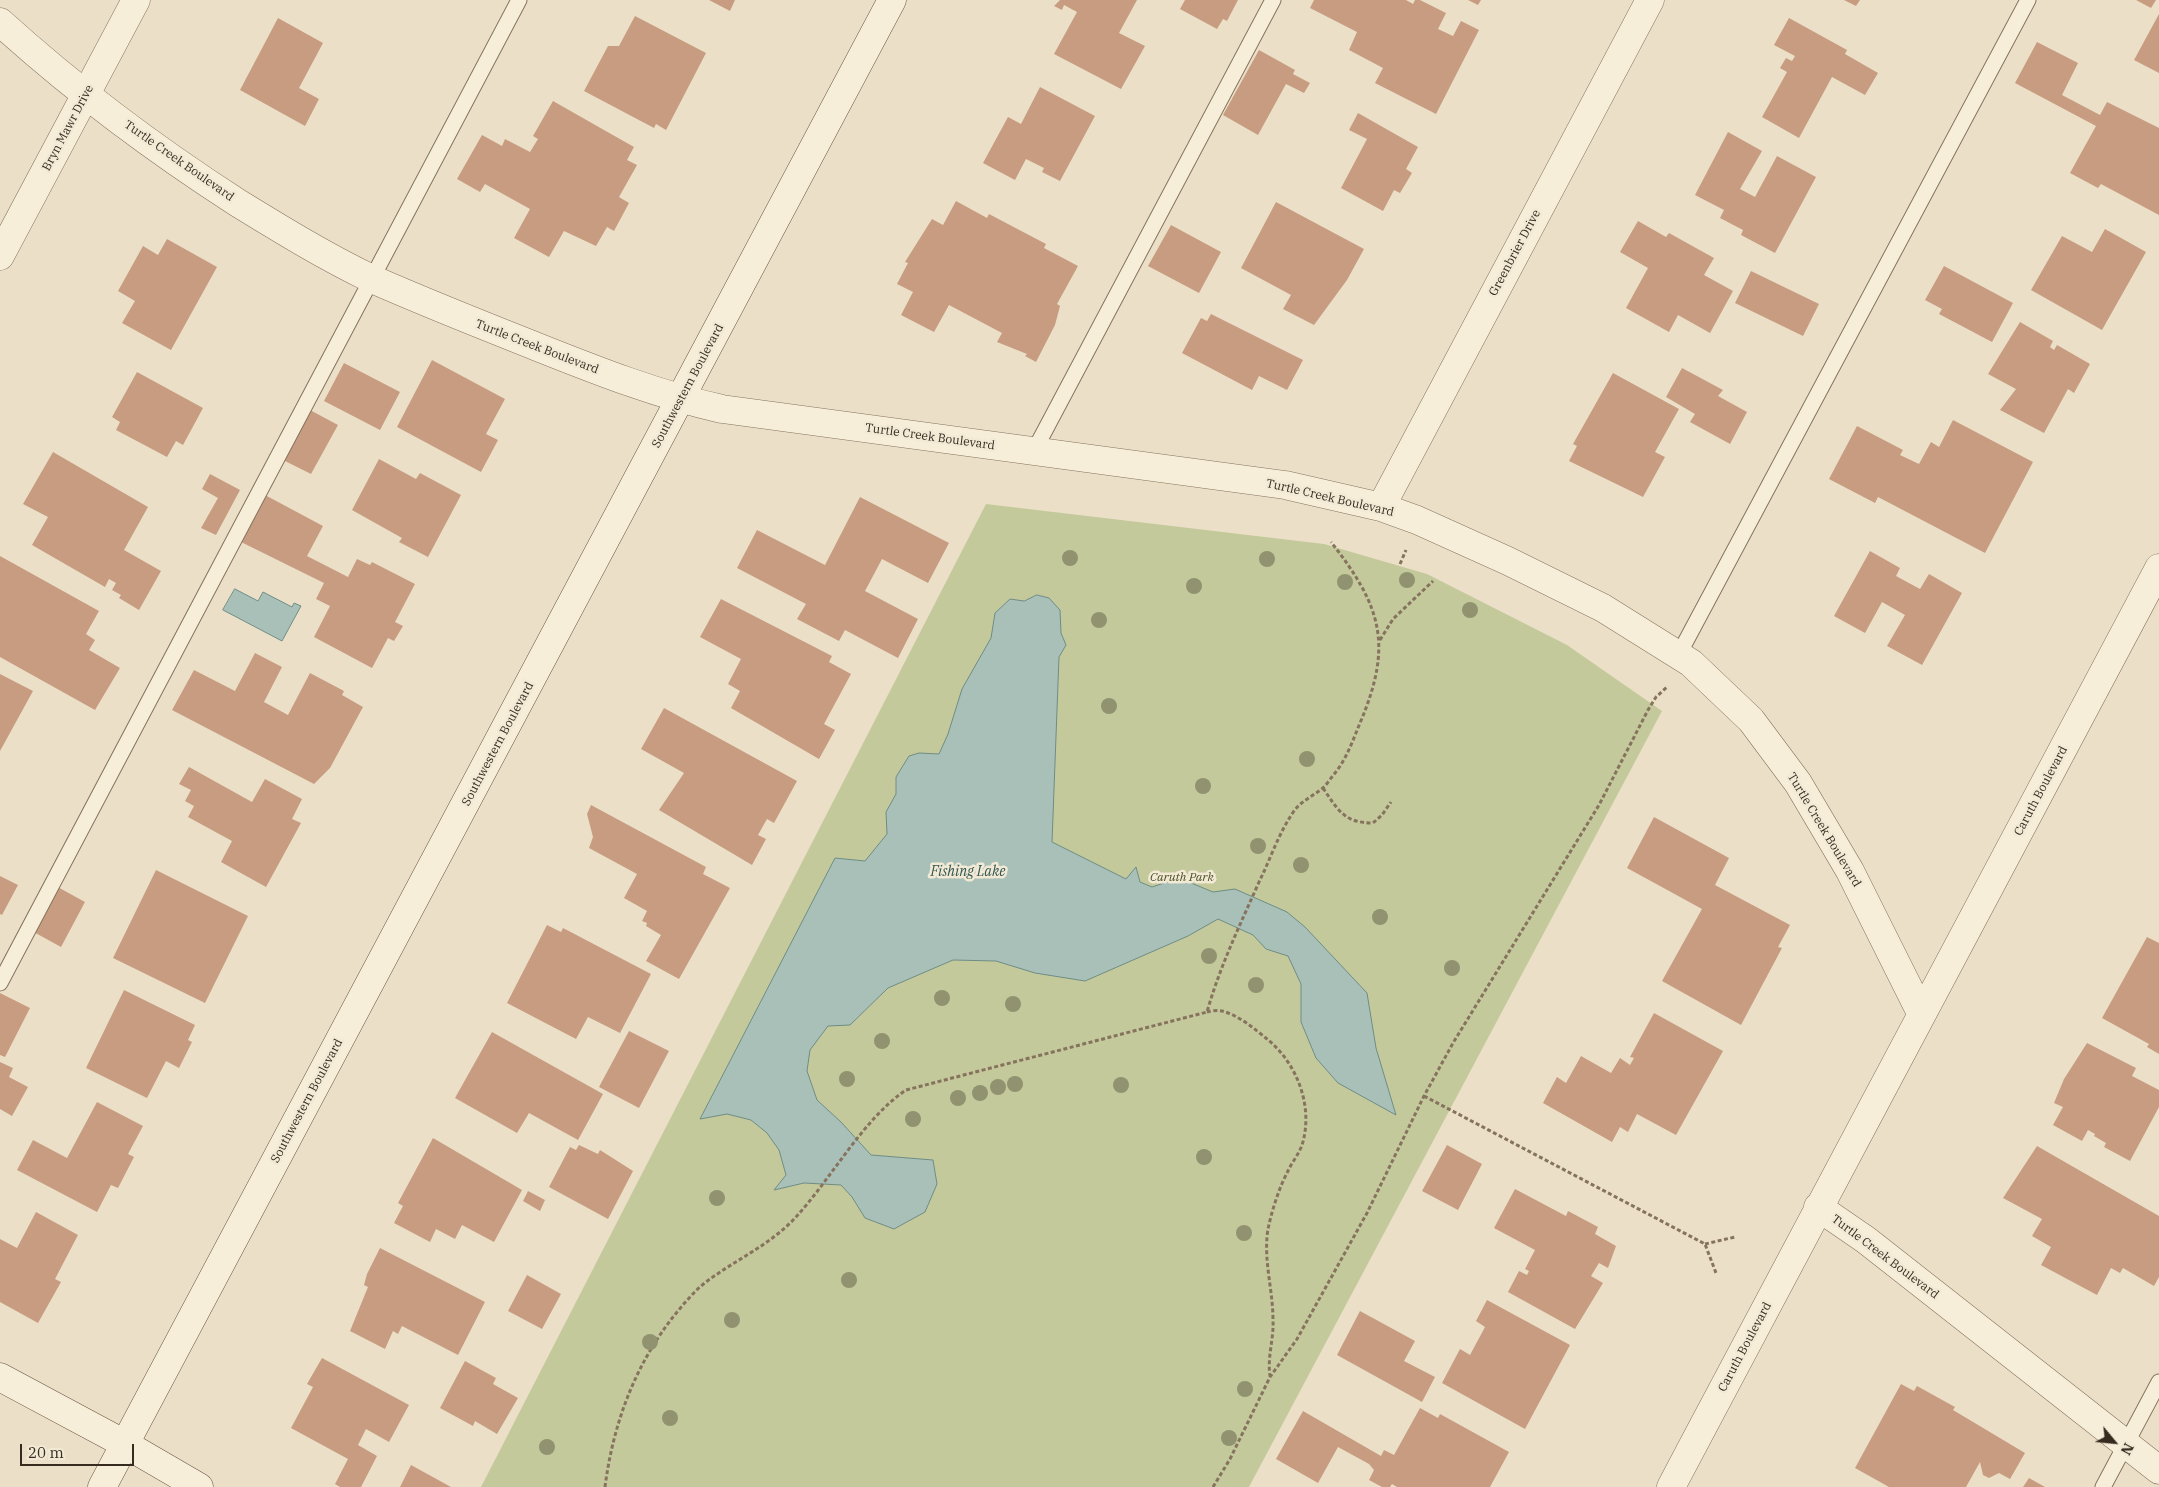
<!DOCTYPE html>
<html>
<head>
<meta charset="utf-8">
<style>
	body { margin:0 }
	#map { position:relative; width:2159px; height:1487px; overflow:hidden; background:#ebe0c7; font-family:"IBM Plex Serif",serif }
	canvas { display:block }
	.north { position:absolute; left:2089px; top:1417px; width:50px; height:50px; -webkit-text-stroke:4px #f3ead6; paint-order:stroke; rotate:118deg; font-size:14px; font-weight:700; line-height:20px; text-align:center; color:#372b20 }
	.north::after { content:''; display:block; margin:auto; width:18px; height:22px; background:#372b20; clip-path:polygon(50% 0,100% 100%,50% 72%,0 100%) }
	.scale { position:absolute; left:20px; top:1444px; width:114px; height:22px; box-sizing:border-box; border:2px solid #372b20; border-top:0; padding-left:6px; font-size:15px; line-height:18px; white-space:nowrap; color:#372b20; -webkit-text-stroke:4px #f3ead6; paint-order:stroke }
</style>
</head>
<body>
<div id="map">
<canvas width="2159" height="1487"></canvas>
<div class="north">N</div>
<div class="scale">20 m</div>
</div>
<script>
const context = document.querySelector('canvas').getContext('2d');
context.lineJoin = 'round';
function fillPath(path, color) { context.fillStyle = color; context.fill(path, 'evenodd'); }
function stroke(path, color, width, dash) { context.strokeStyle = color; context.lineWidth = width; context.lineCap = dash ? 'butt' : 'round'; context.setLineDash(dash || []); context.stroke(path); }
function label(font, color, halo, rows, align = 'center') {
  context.font = font + ' "IBM Plex Serif",serif'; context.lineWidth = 5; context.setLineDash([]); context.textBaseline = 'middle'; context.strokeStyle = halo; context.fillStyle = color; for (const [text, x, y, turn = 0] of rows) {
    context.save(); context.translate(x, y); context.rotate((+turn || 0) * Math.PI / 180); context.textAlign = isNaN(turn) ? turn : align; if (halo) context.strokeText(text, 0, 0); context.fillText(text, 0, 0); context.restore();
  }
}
fillPath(new Path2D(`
	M986,504L1324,544L1427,574L1567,645L1662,711L1249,1487H481Z`), '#c4c99c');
const water = new Path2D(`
	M235,589L258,601L263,592L292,607L294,603L301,606L282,641L223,610Z
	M1037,595L1049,598L1060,610L1061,633L1066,645L1059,657L1052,842L1126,879L1136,867L1140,882L1152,887L1179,878L1213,892L1235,889L1287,912L1305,927L1367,993L1376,1048L1396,1115L1338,1083L1316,1058L1301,1022V984L1288,956L1266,949L1253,935L1218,919L1188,936L1085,981L1035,973L996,961L953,960L888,988L850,1025L828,1026L810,1050L807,1071L817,1100L841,1122L871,1155L933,1160L937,1184L925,1212L894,1229L865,1218L852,1197L841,1185L804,1183L774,1190L786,1175L779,1150L767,1133L751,1120L727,1114L700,1119L835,858L865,861L887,834L886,812L896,794V777L909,756L919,753L939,754L948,734L962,689L991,638L995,613L1010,599L1024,601Z`);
fillPath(water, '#a8c0b8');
stroke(water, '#6f8d85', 1);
fillPath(new Path2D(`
	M709,0H735L730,11Z
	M1060,0H1137L1119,33L1145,46L1121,89L1054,54L1077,12L1064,5L1062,10L1054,6Z
	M1185,0H1238L1227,21L1223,19L1217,29L1180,9Z
	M1314,0H1406L1413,4L1415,0H1420L1446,13L1438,29L1453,36L1461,21L1479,30L1436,114L1375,83L1383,68L1349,50L1357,32L1310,8Z
	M1468,0H1481L1478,5Z
	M1844,0H1860L1856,6Z
	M2136,0H2156L2151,8Z
	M2159,14V73L2134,60Z
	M635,16L706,53L666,130L656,124L654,128L584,91L608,46H619Z
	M278,18L323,43L299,88L319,99L305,126L240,90Z
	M1789,18L1847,50L1845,54L1878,73L1865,95L1832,77L1799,138L1762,117L1787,72L1780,68L1786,58L1792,61L1795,56L1774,45Z
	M2037,42L2078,63L2062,95L2100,115L2107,102L2159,128V215L2101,184L2098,188L2070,173L2096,126L2015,83Z
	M1259,50L1295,70L1293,74L1310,83L1304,93L1286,84L1258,135L1223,115Z
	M1040,87L1095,116L1060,181L1042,172L1044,168L1026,159L1015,180L983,163L1008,117L1021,124Z
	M553,101L634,147L627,160L637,165L619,197L629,203L614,231L607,227L596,246L564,231L549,257L514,238L530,209L485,184L480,192L457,179L482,135L502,146L505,139L530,152L538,139L533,136Z
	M1358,113L1418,147L1406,169L1412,173L1400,193L1394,190L1383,211L1341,188L1367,139L1349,130Z
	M1728,132L1762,151L1740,189L1755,197L1777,156L1816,177L1775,253L1741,235L1743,230L1720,218L1724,210L1695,195Z
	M956,201L987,218L989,214L1046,244L1044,248L1078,266L1057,304L1060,306L1055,325L1036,362L1025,356L1027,354L997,342L1002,333L949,305L934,332L901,315L913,292L897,284L908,263L905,262L932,219L943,225Z
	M1276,202L1364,249L1347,280L1314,325L1283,309L1291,295L1241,268Z
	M1638,221L1666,237L1669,233L1714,258L1704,275L1733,291L1710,333L1678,315L1669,332L1626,308L1648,268L1620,252Z
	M1171,225L1221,252L1199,293L1148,266Z
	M2105,229L2146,252L2102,330L2031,290L2062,236L2092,252Z
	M167,239L217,267L171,350L122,323L135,301L118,291L143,246L158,255Z
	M1944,266L2013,303L1992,342L1939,314L1942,309L1925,300Z
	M1751,271L1819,304L1803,336L1735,303Z
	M1211,314L1303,360L1287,390L1259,376L1252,390L1182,353L1201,318L1207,321Z
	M2020,322L2053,341L2050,347L2054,350L2057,345L2090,364L2074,393L2068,389L2044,433L2000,410L2016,389L1988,374Z
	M432,360L505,399L486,434L498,440L481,472L397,427Z
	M344,363L400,392L380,430L324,401Z
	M1682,368L1723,390L1718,396L1747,412L1730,444L1690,422L1695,414L1666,397Z
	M137,372L203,408L183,445L176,441L167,457L116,430L120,422L112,417Z
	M1613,373L1679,409L1655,452L1665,457L1643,497L1569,461L1577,446L1573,444Z
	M310,410L338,425L311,474L283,460Z
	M1953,420L2033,462L1985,553L1878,497L1875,503L1829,479L1857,426L1903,450L1900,455L1919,464L1931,442L1939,447Z
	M53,452L148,507L124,550L161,571L139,610L119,598L121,595L112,590L116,583L109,579L105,587L32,545L48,517L23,504Z
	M379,459L416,479L420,473L461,495L428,557L399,542L402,538L352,510Z
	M210,474L240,490L216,535L201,528L218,498L202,489Z
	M265,495L323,526L307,556L348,577L357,559L370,565L372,562L415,584L395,622L403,626L394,641L388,638L372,668L314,637L330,606L316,599L324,583L241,542Z
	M860,497L949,543L928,583L882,559L865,591L918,619L898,658L845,630L839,641L797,619L806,604L737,568L757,530L825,565Z
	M1870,551L1900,568L1896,576L1920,589L1929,574L1962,593L1922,665L1887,646L1905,615L1882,602L1865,633L1834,616Z
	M0,556L99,611L86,634L95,640L89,650L120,668L95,710L0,657Z
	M721,599L832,656L829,662L851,674L824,724L835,730L819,759L731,708L740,691L728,684L741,659L700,637Z
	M255,653L282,667L264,702L288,715L310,673L344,691L342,695L363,707L330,768L314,784L172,710L194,670L235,691Z
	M0,674L33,691L0,751Z
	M664,708L797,781L774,823L767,819L758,835L766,839L752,865L659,810L684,773L641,749Z
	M189,767L252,802L265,779L302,799L292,819L301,823L266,887L221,862L232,841L188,817L194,806L185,801L191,790L179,784Z
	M591,805L706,867L703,874L730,888L679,979L646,961L661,935L646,926L647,923L642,921L647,911L624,898L637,874L589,848L593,837L587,814Z
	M1654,817L1729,858L1715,885L1790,925L1778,947L1782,948L1741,1025L1662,981L1702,909L1627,868Z
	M156,870L248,916L205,1003L113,958Z
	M0,876L18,885L2,915L0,914Z
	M54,885L85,902L61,947L30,930Z
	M547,925L561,932L563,928L651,974L620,1033L588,1017L576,1039L507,1003Z
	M2147,937L2159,943V1054L2147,1047L2149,1044L2102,1018Z
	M124,990L195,1025L188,1040L192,1042L179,1068L166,1061L147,1098L86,1068Z
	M0,993L30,1008L5,1057L0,1055Z
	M1654,1013L1723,1051L1676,1135L1637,1114L1628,1132L1620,1127L1612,1142L1543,1103L1557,1077L1566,1083L1581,1056L1611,1073L1620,1058L1630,1065L1634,1058L1630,1057Z
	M629,1031L669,1051L639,1108L599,1087Z
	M492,1032L603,1094L578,1140L529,1113L517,1133L455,1098Z
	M2087,1043L2136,1068L2132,1076L2159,1090V1107L2130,1161L2104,1147L2106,1143L2094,1136L2095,1134L2088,1130L2082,1141L2053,1125L2063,1107L2054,1103L2064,1079Z
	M0,1062L13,1068L9,1077L28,1087L12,1116L0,1109Z
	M97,1102L143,1126L128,1154L134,1157L118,1188L111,1185L97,1212L17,1170L33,1140L67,1158Z
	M433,1138L522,1190L494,1242L462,1225L455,1239L436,1229L430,1242L394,1223L403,1206L398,1203Z
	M579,1145L598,1154L600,1150L633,1171L608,1219L549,1187L570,1147L576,1150Z
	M1447,1145L1482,1164L1458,1210L1422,1191Z
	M2037,1146L2159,1216V1277L2154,1286L2123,1268L2120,1273L2111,1268L2097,1295L2041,1265L2051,1247L2032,1236L2042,1219L2003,1198Z
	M1515,1189L1566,1216L1568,1211L1598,1227L1595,1234L1616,1246L1608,1268L1599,1263L1591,1276L1603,1283L1575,1329L1508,1292L1519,1271L1527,1275L1529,1271L1525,1269L1535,1250L1494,1228Z
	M528,1191L545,1200L540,1211L523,1201Z
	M36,1212L78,1235L55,1279L61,1282L38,1323L0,1302V1239L17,1248Z
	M380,1248L485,1302L458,1355L402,1326L398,1334L393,1331L385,1349L350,1331L368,1287L364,1285L367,1274Z
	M527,1275L561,1294L542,1329L508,1311Z
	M1487,1300L1570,1345L1525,1429L1442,1383L1460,1349L1470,1355L1485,1327L1476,1321Z
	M1360,1311L1415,1341L1404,1361L1435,1377L1422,1402L1337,1355Z
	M322,1358L409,1405L389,1442L366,1429L358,1445L377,1456L361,1487H340L335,1484L348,1459L291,1428L313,1387L307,1384Z
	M465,1361L496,1378L493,1384L518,1398L497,1434L475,1421L473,1426L440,1408Z
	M1901,1384L1914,1391L1917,1386L1955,1407L1953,1410L2025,1453L2010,1479L1999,1473L1989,1478L1983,1475L1980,1462L1966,1487H1889L1855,1468Z
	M1420,1408L1438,1418L1440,1414L1509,1452L1490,1487H1397L1392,1484L1390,1487H1382L1369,1480L1374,1470L1369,1464L1338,1447L1318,1483L1276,1459L1303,1411L1381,1456L1384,1450L1394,1455Z
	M411,1465L451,1487H400Z
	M2029,1478L2045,1487H2023Z`), '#c79c80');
const lane = new Path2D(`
	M1034,451L1273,0
	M1679,654L2028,0
	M0,983L519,0
	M2103,1487L2159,1382`);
const street = new Path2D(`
	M0,22C74,89 154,149 238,203C282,230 326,257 372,279C424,302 477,323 530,344C593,369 655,394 722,409L1285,485L1381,507L1417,520L1508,561L1603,608L1691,663L1751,720L1798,783L1850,871L1921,1013
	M0,256L136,0
	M1381,507L1650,0
	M1818,1207L1866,1240L2159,1470
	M1671,1487C1833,1180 1997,874 2159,568`);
const secondary = new Path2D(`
	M0,1377L125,1444L199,1487
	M102,1487L892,0`);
stroke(lane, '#86735e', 17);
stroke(street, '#86735e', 29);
stroke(secondary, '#685441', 29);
stroke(new Path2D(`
	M1400,564L1406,550
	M1380,640L1393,619L1433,581
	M1323,788C1338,810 1344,823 1373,823L1382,815L1391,802
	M1207,1012C1211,1011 1217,1010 1222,1011C1238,1015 1255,1029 1267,1039C1297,1063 1314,1107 1302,1145C1299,1154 1292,1162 1288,1171C1279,1188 1272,1210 1268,1229C1263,1260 1273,1289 1273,1320C1274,1339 1267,1357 1270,1376
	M1424,1096L1705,1244L1716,1273
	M1705,1244L1735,1237
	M605,1487C613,1425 634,1367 673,1317C683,1305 693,1292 706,1282C735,1260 770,1245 795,1218C832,1178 863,1119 906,1090L1207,1012C1220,966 1240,925 1259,882C1270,860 1278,835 1292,814C1300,801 1312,797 1323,788C1327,784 1331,778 1335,773C1347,758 1353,740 1360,723C1393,645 1382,607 1331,542
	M1213,1487L1230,1459L1270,1377L1297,1339L1367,1213L1424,1096L1453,1043L1599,805L1648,710L1656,697L1667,687`), '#86735e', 3, [4, 2.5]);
stroke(lane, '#f7eeda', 15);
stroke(street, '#f7eeda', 28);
stroke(secondary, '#f7eeda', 28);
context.fillStyle = '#919270';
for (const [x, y] of [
	[1070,558],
	[1267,559],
	[1407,580],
	[1345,582],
	[1194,586],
	[1470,610],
	[1099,620],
	[1109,706],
	[1307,759],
	[1203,786],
	[1258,846],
	[1301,865],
	[1380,917],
	[1209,956],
	[1452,968],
	[1256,985],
	[942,998],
	[1013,1004],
	[882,1041],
	[847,1079],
	[1015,1084],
	[1121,1085],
	[998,1087],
	[980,1093],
	[958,1098],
	[913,1119],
	[1204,1157],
	[717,1198],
	[1244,1233],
	[849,1280],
	[732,1320],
	[650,1342],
	[1245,1389],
	[670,1418],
	[1229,1438],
	[547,1447]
]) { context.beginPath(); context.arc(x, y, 8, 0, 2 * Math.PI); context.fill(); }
label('12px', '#372b20', '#f3ead6', [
	["Bryn Mawr Drive",68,128,-62],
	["Turtle Creek Boulevard",179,161,35],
	["Greenbrier Drive",1515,253,-62],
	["Turtle Creek Boulevard",537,347,21],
	["Southwestern Boulevard",688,386,-62],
	["Turtle Creek Boulevard",930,437,8],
	["Turtle Creek Boulevard",1330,498,13],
	["Southwestern Boulevard",498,744,-62],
	["Caruth Boulevard",2041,791,-62],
	["Turtle Creek Boulevard",1824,830,59],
	["Southwestern Boulevard",307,1101,-62],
	["Turtle Creek Boulevard",1885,1257,37],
	["Caruth Boulevard",1745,1347,-62]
]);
label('italic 12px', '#485229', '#f3ead6', [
	["Caruth Park",1182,878]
]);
label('italic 14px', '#315653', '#f3ead6', [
	["Fishing Lake",968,872]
]);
</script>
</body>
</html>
